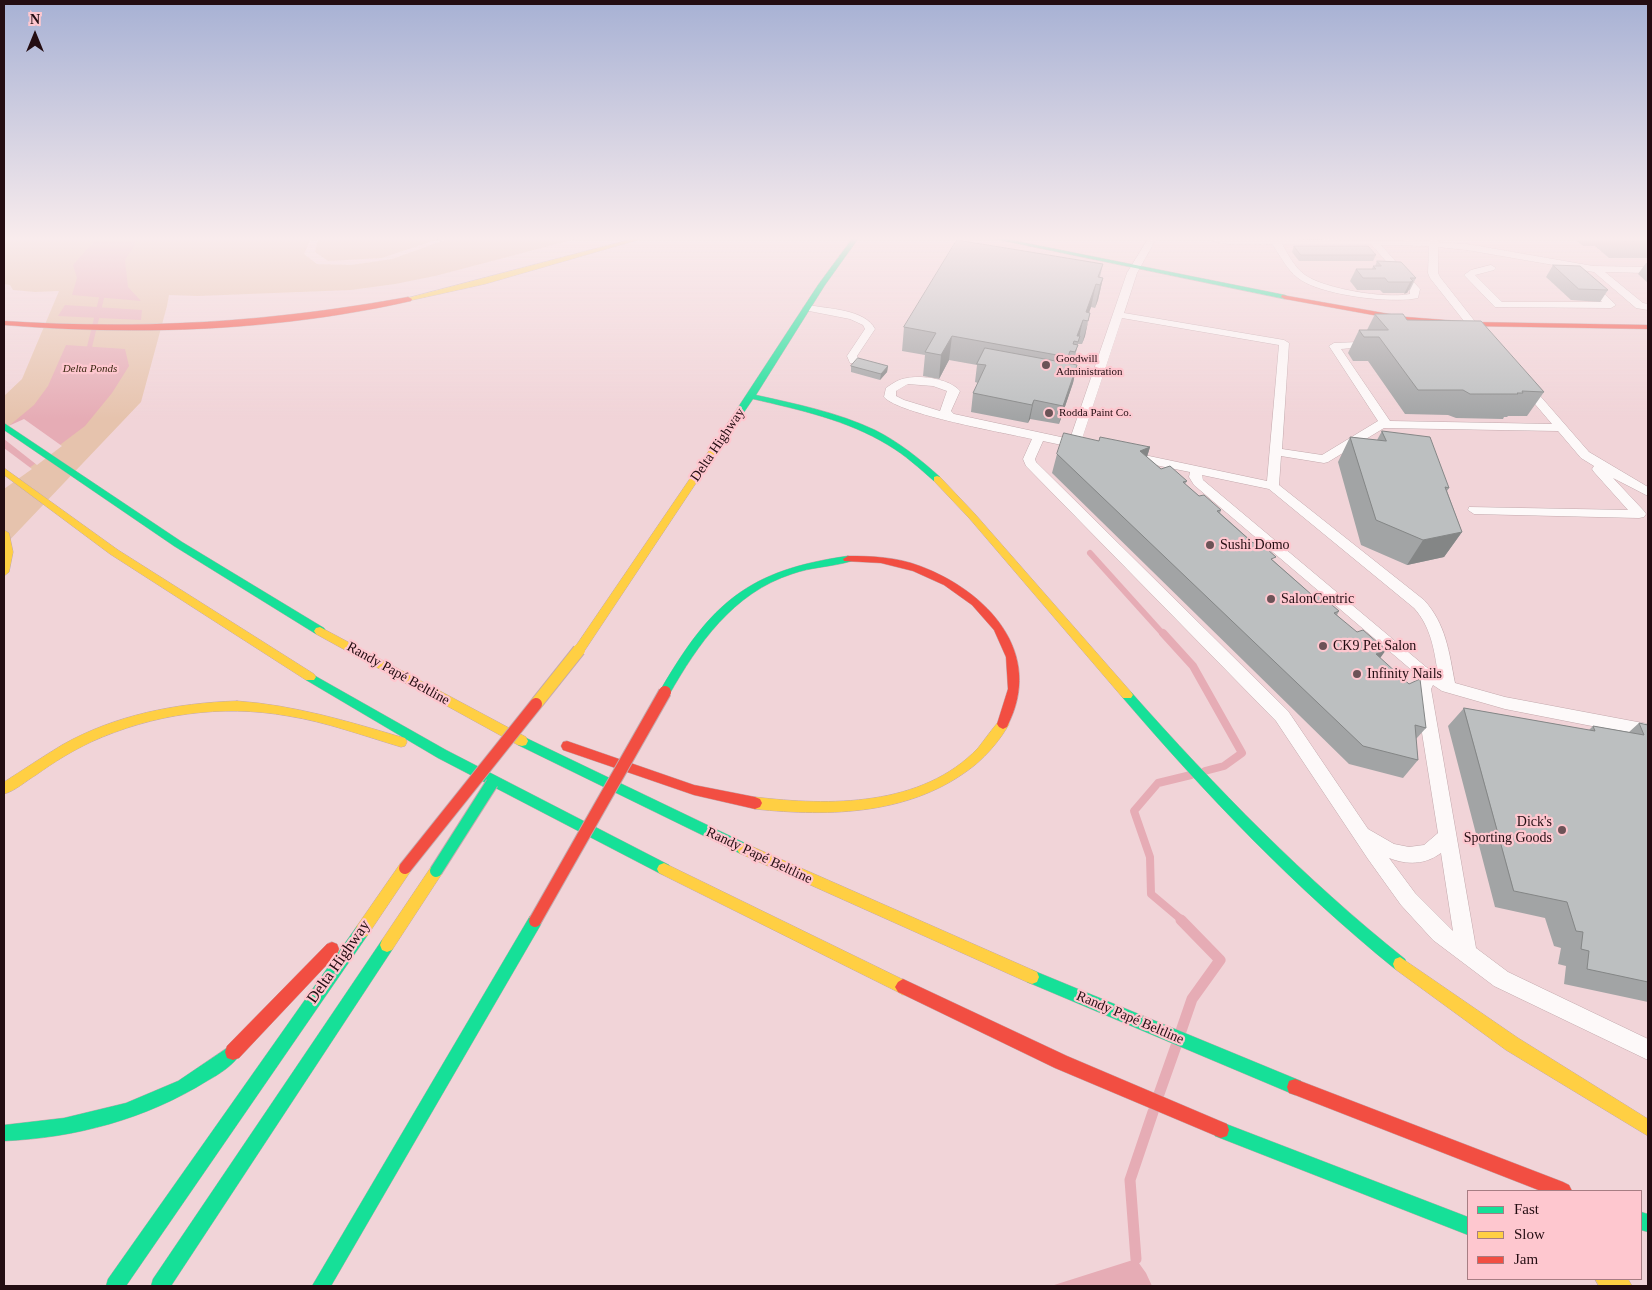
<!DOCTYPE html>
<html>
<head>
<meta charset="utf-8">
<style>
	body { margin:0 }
	#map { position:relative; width:1652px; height:1290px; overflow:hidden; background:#f1d4d8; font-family:"Times New Roman",serif }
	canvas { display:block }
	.frame { position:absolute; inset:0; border:5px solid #240d12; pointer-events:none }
	.legend { position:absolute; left:1467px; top:1190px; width:175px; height:90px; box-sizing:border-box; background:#fec7cf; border:1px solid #a77d83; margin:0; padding:6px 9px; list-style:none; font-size:15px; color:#240d12 }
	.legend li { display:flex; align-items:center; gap:10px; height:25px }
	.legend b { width:25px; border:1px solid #a77d83 }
	.north { position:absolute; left:10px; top:10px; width:50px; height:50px; -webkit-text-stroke:4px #fec7cf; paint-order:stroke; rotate:0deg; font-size:14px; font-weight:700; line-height:20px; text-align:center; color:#240d12 }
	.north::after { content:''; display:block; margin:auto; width:18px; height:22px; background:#240d12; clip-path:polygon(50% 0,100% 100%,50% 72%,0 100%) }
</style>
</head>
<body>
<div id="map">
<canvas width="1652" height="1290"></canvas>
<div class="frame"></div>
<ul class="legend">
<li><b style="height:6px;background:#16e098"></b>Fast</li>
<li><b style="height:6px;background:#ffcf43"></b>Slow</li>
<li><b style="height:6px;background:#f24e42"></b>Jam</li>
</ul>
<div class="north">N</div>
</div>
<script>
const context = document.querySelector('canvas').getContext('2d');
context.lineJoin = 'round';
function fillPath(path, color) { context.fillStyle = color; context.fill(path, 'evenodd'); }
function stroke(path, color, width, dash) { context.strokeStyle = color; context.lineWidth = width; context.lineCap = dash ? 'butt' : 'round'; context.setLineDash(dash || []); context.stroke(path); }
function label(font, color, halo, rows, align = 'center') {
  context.font = font + ' "Times New Roman",serif'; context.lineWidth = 4.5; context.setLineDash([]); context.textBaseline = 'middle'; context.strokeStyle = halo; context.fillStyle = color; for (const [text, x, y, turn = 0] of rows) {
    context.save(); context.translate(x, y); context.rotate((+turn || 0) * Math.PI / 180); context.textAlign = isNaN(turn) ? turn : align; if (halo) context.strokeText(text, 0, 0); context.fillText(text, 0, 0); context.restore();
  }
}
fillPath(new Path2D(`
	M4,239H311L304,254L317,264L351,265L392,259L447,239H576L435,276L395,284L351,290L198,296L169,295L167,306L141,402L4,546V396L22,379L59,291L35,292L13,290L10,285L4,284Z
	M318,239H439L382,258L328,261L315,252Z`), '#e6c3ad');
fillPath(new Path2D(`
	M96,239H134L135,245L125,260L128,287L141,301L72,295L77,278L73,265Z
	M65,305L142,310L141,320L58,316Z
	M66,345L125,349L129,366L112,393L85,426L4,487V430L34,405L48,386Z
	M1136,1259L1146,1273L1152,1286H1051Z`), '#e6acb5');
fillPath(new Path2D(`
	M24,419L62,446L37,465L4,439V428Z
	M4,448L32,469L4,489Z`), '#f1d4d8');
stroke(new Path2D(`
	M87,357L104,288`), '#e6acb5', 5);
stroke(new Path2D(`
	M1090,553L1164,635`), '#e6acb5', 6);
stroke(new Path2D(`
	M1163,633L1193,666L1242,753L1224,766L1205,771
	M1183,921L1151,894L1150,857L1134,811L1158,783L1191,775`), '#e6acb5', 8);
stroke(new Path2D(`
	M1181,1031L1192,999L1220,960L1181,920
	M1159,1094L1176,1046
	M1136,1259L1130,1180L1153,1112`), '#e6acb5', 11);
const lane = new Path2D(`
	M1148,239H1156L1137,273L1124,313L1284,340L1289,343L1282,449L1322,455L1378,421L1329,346L1334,343L1359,342L1363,343L1364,345L1363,347L1341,349L1390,421L1552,424L1518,384L1520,382H1528L1589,452L1648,487V496L1613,478L1644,511L1646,514L1644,517L1639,518L1474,514L1468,510L1469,507L1628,510L1594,472L1592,469L1594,466L1581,458L1558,431L1384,428L1328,462L1324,463L1281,456L1279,485L1424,600C1446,624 1449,652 1455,683L1505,697L1648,724V737L1505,709L1442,691L1433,685L1431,689L1476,948L1508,972L1648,1039V1060L1494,986L1433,940L1401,905L1368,859L1276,721L1026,466L1023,459L1032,439C1005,433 899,414 884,397L886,388C893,383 899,379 907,378C922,375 950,379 960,391L951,411L954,414L1070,439L1127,273ZM1122,318L1279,345L1267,481L1130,452L1124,456L1130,460L1190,472L1189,477L1194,485L1421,678L1415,689L1438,833L1424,845L1409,847L1394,844L1368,829L1288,711L1036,462L1035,459L1043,441L1085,450L1091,446L1089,443L1081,442ZM908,384L933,386L947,391L940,411L904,400L896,396V391ZM1202,475L1269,489L1414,608C1431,627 1434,649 1438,674L1426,667L1203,480ZM1441,853L1453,931L1415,893L1389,858C1407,865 1425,865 1441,853Z
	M1210,239L1429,241L1430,239H1438V242L1467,244L1593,266L1648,267V273L1605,272L1643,303L1648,304V310L1636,308L1594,272L1467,250L1438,247V273L1440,277L1484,333L1479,336L1475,335L1430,278L1428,273L1429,246L1381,245L1420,289L1418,298C1392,304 1319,295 1298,278C1287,270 1280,255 1272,244C1260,244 1217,247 1210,239ZM1282,244H1371L1410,289V294C1386,299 1325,289 1305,275C1294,267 1288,254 1282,244Z
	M1491,265L1496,268L1494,270L1475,275L1502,302H1602L1583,283L1588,280L1591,281L1616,305L1611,308L1495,307L1464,275L1471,270Z
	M808,305C828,309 865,309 875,329L857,356L859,361L858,363H850L847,356L865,329L863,325L850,319L804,310L803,308Z`);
const fast = new Path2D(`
	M852,239H858L825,285L756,395C796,404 837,412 875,430C899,442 920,459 940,477V481H934C919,468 905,455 888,445C847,420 800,410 753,399L723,443H717L716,441L818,285Z
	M995,239H1006L1285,295L1289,297L1285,299Z
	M4,423L182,542L324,628L326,631L324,634H316L174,546L4,430Z
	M848,556L853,559L852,561C832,567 811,567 792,574C733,593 698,644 669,695H661L659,692L661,689C711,603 748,570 848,556Z
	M310,673L446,750L669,865L671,869L669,873L664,875L659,873L438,758L306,680L304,677L306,674Z
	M1127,690L1131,692C1216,788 1305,879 1405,959L1407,964L1405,969L1400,971L1395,969C1295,888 1207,796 1123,698L1121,695L1123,692Z
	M522,736L749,845L751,849L749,853L744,855L739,853L518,745L516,741L518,737Z
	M535,914L540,916L542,921L540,926L331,1286H312L530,916Z
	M362,924L367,926L369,931L367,936L126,1286H106L108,1279L357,926Z
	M387,938L392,940L394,945L392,950L171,1286H151L153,1279L382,940Z
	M1032,970L1301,1081L1303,1087L1301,1093L1295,1095L1027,982L1025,977L1027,972Z
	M233,1044L239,1046L241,1052C236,1064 218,1075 207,1081C146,1119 75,1138 4,1141V1125L64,1118L126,1103L178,1081Z
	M1221,1122L1468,1217V1235L1215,1136L1213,1130L1215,1124Z
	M1641,1212L1648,1214V1232L1641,1230Z`);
const slow = new Path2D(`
	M632,239H641L485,284L408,301L404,299Z
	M720,438L724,441L583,653H575L573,650L575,647L717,439Z
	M4,468L118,550L314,674L316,677L314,680H306L110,554L4,475Z
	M937,476L940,477L975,514L1131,692L1133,695L1131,698H1123L969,518L934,481V477Z
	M4,530L9,533L13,552L9,572L4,576Z
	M320,627L526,737L528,741L526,745L522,746L518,745L316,634L314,631L316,628Z
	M237,701C294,705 347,721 401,737L405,738L407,742L405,746L401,747C364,736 326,722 288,716C221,704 153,714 91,742C72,751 54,762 36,775C26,781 15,791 4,794V782C23,770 42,757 62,745C115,715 176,703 237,701Z
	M1003,719L1007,721L1009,724C1001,739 988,754 975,765C913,815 831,817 755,809L750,807L748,803L750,799L755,797C829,806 922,807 978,748C985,739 992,729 999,721Z
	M744,843L1037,972L1039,977L1037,982L1032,984L1027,982L739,853L737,849L739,845Z
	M405,862L410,864L412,868L410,872L367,936L362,938L357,936L355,931L357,926L400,864Z
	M664,863L908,982L911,987L908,992L903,995L898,992L659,873L657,869L659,865Z
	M436,865L441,867L443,871L441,875L392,950L387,952L382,950L380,945L382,940L431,867Z
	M1400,957L1518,1038L1648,1119V1136L1506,1050L1395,969L1393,964L1395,959Z
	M1595,1279H1628L1632,1286H1599Z`);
const jam = new Path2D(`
	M1282,295L1406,317L1471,322L1648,325V329L1471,326L1406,321L1285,299L1281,297Z
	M408,297L412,299L411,301C278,331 139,336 4,325V321C145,330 270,322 408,297Z
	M848,556C872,556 897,557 920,566C987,591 1046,653 1007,727L1003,729L999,727L997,724L1008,689L1006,657L994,630L972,605L944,585L913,571L881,563L844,561L843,559Z
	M567,741L694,785L755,797L760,799L762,803L760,807L755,809L694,795L563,750L561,746L563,742Z
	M332,942L337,944L339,949L337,954L239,1058L233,1060L227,1058L225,1052L227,1046L327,944Z
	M903,979L1067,1056L1227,1124L1229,1130L1227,1136L1221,1138L1055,1068L898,992L895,987L898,982Z
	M1295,1079L1563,1182L1569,1185L1572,1191H1541L1295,1095L1289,1093L1287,1087L1289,1081Z`);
stroke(lane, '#c2a8ac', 1);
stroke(fast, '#c2a8ac', 1);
stroke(slow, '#c2a8ac', 1);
stroke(jam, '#c2a8ac', 1);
fillPath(lane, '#fdf9f9');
fillPath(fast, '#16e098');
fillPath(slow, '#ffcf43');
fillPath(jam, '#f24e42');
const fastBridge = new Path2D(`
	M436,871L492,783`);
const slowBridge = new Path2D(`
	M536,704L579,650`);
const jamBridge = new Path2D(`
	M405,868L536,704
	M535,921L665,692`);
stroke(fastBridge, '#c2a8ac', 14, []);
stroke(slowBridge, '#c2a8ac', 14, []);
stroke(jamBridge, '#c2a8ac', 14, []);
stroke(fastBridge, '#16e098', 12);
stroke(slowBridge, '#ffcf43', 12);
stroke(jamBridge, '#f24e42', 12);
fillPath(new Path2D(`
	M1578,239H1648V258H1609L1595,246H1583L1577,241Z
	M1294,246L1376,255L1373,261H1299L1292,252Z
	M1377,261L1416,278L1410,290H1409L1407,293H1383L1380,290H1357L1350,281L1356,269H1372L1373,266H1375Z
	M1646,263H1648V283L1638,274Z
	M1103,264L1100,277L1103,278L1098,300L1095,308L1091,307L1089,313L1085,336L1082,344H1078L1073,364L1077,365L1073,383L1059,424L1030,419L1028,423L971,412L973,393L978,383L975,382L977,365L949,360L939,379L923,376L925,355L902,351L904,327Z
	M1553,265L1608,290L1600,302L1571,300L1546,277Z
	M1375,314L1407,320L1544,392L1527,416H1508L1507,417H1504L1503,419L1456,418L1448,415L1405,414L1368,361H1353L1348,353L1359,330H1367Z
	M851,366H888L887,372L880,380L851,372Z
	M1382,431L1449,488L1447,491L1462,532L1444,557L1407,565L1361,545L1338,462L1350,437L1377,440Z
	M1099,441L1150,447L1147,457L1161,469L1187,481L1185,484L1199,496L1221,510L1220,513L1312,595L1339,611L1337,615L1380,659L1426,728L1416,739L1418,760L1403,778L1349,764L1052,473L1057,454Z
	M1464,708L1589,730L1593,726L1629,732L1639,723L1648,725V1002L1564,984L1566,966L1558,964L1561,948L1554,946L1545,918L1495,907L1448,726Z`), '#a2a4a5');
fillPath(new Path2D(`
	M1103,278L1098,300L1095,308L1100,285Z
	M1413,281L1407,293L1404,294L1410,282Z
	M1096,284L1091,307L1086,321V312Z
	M1090,313L1085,336L1082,344L1088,321Z
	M1083,320L1074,360L1070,376L1078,342L1077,336Z
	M952,336L949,360L939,379L941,355Z
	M1077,365L1073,383L1059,424L1063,406Z
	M888,366L887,372L880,380L881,374Z
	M1034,400L1030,419L1028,423L1032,405Z
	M1150,447L1144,466L1140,451Z
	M1462,532L1444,557L1407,565L1423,540Z
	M1386,650L1373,668L1376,654Z`), '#848686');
const building = new Path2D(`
	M1618,239H1648V241H1620Z
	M957,240L1103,264L1098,277L1103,278L1100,285L1096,284L1086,312L1090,313L1088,321L1083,320L1077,336H1080L1078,342L1074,341L1073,344L1078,345L1075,352L1070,351L1068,357L952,336L941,355L925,352L936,333L904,327Z
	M1294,246H1368L1376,255H1301Z
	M1377,261L1401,262L1416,278H1410L1413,281L1410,282H1388L1385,278H1363L1356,269H1376L1373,266H1381Z
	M1553,265L1580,266L1608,290L1579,289Z
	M1375,314H1403L1407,320L1481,321L1544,392L1522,391L1523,393H1517L1518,394H1470L1463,390H1418L1379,337H1364L1359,330H1388Z
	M985,348L1077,365L1063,406L1034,400L1032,405L973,393L986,365L977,364Z
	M858,358L888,366L881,374L851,366Z
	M1382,431L1430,437L1449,488L1445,487L1462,532L1423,540L1376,520L1350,437L1386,441Z
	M1064,433L1099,441L1100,437L1150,447L1140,451L1161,469L1170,466L1187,481L1183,482L1199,496L1204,495L1221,510L1217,511L1253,543L1258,541L1276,557L1271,559L1312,595L1318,593L1339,611L1334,613L1357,632L1363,630L1386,650L1376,654L1409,684L1420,679L1426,728L1415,725L1418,760L1363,746L1057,454Z
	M1464,708L1595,731L1593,726L1644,735L1639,723L1648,725V982L1587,969L1589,951L1581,949L1583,932L1576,931L1567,902L1514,891Z`);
fillPath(building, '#bcbfc0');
stroke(building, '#848686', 1);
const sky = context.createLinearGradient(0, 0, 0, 419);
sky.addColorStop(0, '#a7b1d4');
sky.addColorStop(0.57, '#f9eced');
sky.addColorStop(1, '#f9eced00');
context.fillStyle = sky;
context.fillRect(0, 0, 1652, 419);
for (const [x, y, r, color] of [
	[1046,365,5,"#6c5357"],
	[1049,413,5,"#6c5357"],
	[1210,545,5,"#6c5357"],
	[1271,599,5,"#6c5357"],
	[1323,646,5,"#6c5357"],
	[1357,674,5,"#6c5357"],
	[1562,830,5,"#6c5357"]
]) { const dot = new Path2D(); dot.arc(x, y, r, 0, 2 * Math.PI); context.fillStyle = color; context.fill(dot); stroke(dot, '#fec7cf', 2); }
label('11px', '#240d12', '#fec7cf', [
	["Goodwill",1056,359],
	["Administration",1056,372],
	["Rodda Paint Co.",1059,413]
], 'left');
label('italic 11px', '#3a2710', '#fec7cf', [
	["Delta Ponds",90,369]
]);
label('14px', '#240d12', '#fec7cf', [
	["Delta Highway",718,445,-56],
	["Randy Papé Beltline",398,674,29],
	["Randy Papé Beltline",759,856,25],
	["Randy Papé Beltline",1130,1018,23]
]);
label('14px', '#240d12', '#fec7cf', [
	["Sushi Domo",1220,545],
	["SalonCentric",1281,599],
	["CK9 Pet Salon",1333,646],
	["Infinity Nails",1367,674],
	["Dick's",1552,822,"right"],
	["Sporting Goods",1552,838,"right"]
], 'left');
label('16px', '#240d12', '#fec7cf', [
	["Delta Highway",339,962,-55]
]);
</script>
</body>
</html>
